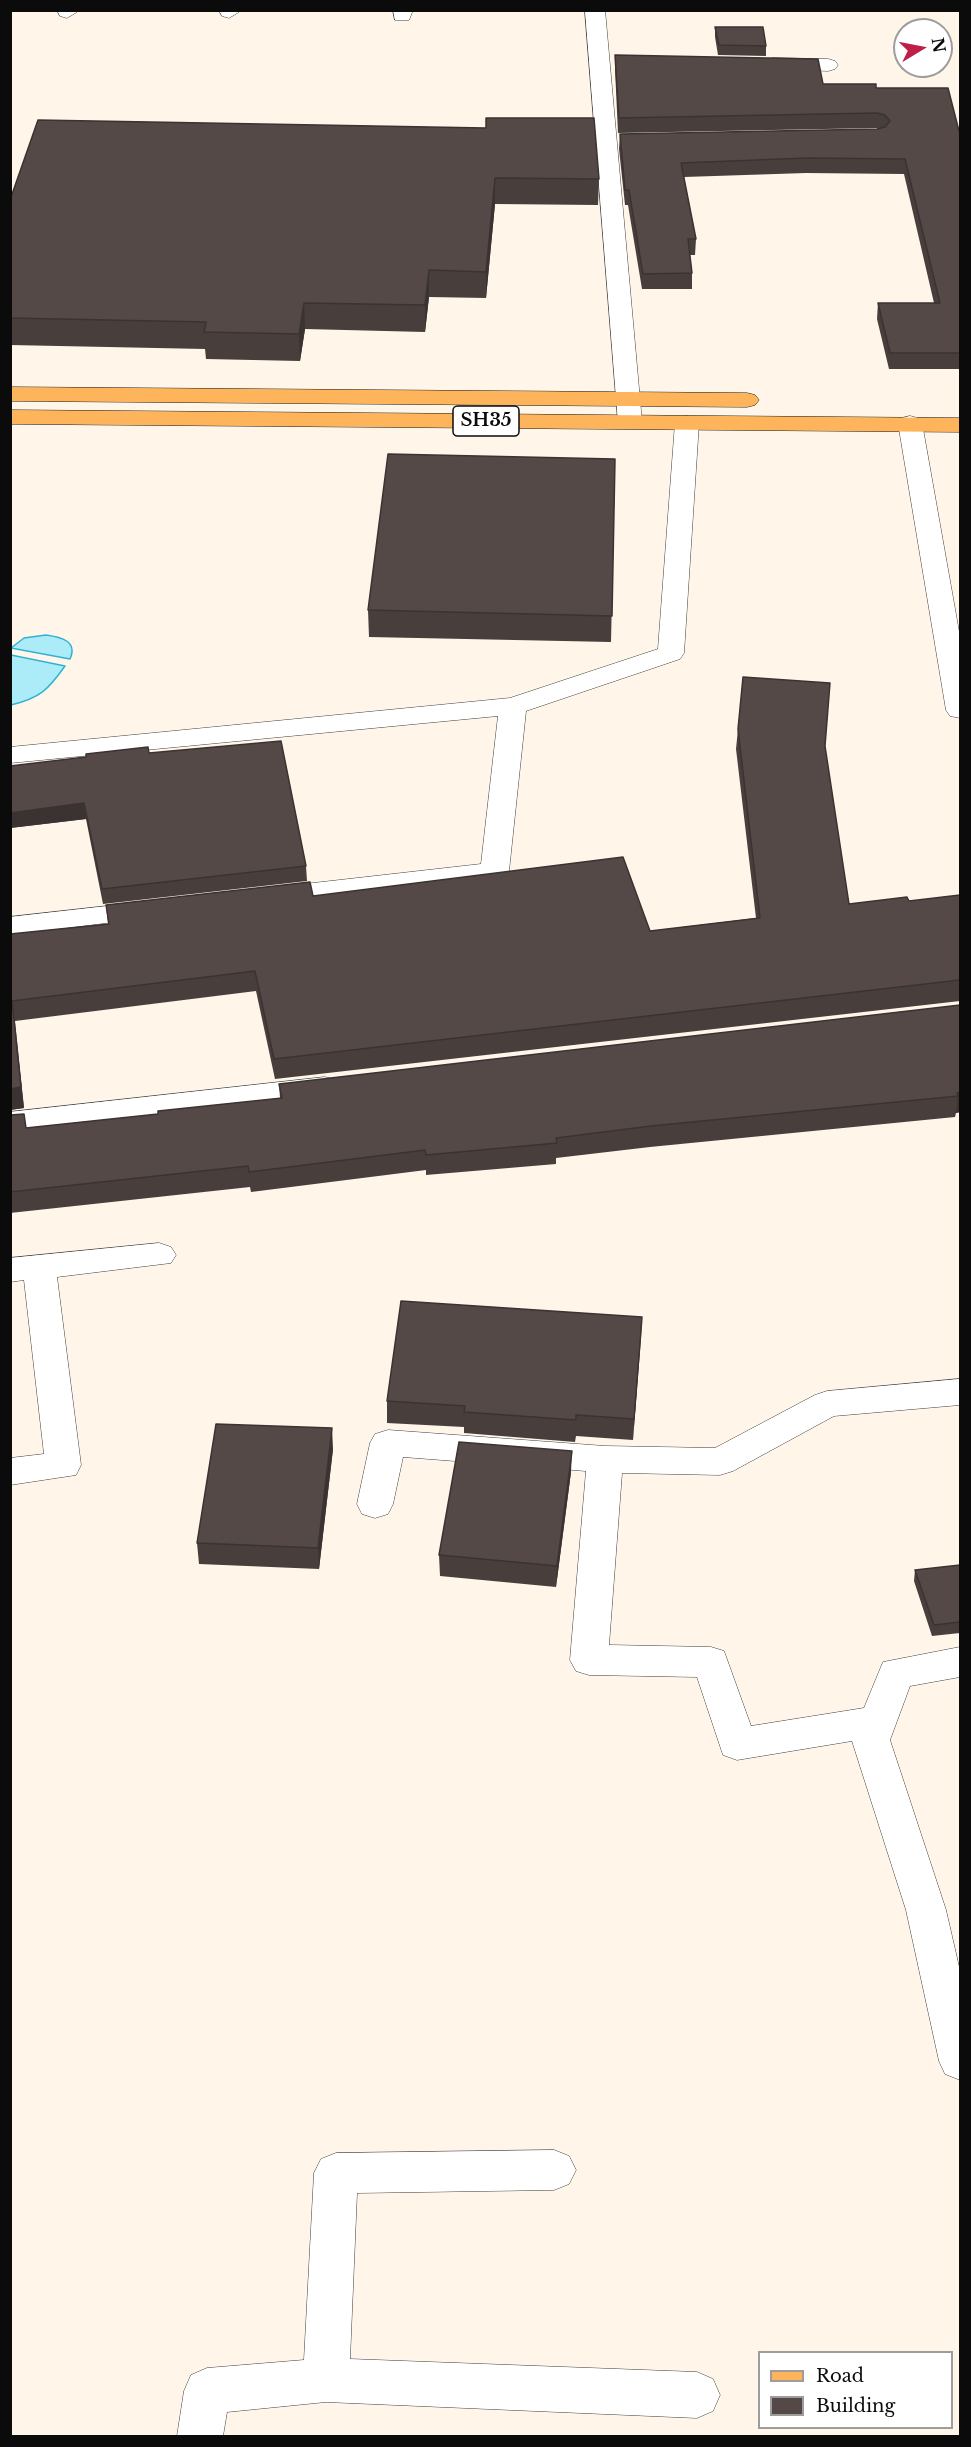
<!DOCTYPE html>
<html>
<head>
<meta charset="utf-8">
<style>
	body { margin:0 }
	#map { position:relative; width:971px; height:2447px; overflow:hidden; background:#fff6e9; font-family:"Libre Baskerville",serif }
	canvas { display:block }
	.frame { position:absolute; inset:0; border:12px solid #0b0b0b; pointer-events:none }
	.legend { position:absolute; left:758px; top:2351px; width:195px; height:78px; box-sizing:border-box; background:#fff; border:2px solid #9d9d9d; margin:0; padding:8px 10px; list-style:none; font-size:18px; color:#0b0b0b }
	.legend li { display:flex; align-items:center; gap:12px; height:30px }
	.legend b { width:30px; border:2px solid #9d9d9d }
	.north { position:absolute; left:893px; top:18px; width:60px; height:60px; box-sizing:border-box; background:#fff; border:2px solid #9d9d9d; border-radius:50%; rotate:80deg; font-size:16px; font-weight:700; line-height:24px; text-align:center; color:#0b0b0b }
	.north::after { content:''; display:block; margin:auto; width:21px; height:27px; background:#c01e48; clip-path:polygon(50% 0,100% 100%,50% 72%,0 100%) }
</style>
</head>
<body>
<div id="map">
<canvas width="971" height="2447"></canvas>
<div class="frame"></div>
<ul class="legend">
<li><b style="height:8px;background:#feb45a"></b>Road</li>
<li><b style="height:16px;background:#544947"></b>Building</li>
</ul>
<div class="north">N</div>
</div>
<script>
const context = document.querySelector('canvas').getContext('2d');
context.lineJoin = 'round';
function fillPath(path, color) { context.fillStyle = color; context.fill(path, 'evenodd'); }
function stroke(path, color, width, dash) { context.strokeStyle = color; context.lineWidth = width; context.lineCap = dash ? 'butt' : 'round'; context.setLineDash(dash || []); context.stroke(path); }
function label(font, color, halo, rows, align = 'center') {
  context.font = font + ' "Libre Baskerville",serif'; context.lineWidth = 6; context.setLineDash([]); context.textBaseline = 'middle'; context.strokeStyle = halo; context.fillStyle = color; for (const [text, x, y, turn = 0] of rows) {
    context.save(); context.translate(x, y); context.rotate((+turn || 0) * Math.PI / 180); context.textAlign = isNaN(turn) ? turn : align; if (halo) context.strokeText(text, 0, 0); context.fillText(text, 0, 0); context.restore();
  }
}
const water = new Path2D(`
	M46,635C61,637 78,641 70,659L11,648L24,638Z
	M11,655L65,666C48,690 40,698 11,705Z`);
fillPath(water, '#acecf9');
stroke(water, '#30b3d2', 1.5);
const minor = new Path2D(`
	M57,10H77V12L67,18L60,16Z
	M219,10H239V12L229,18L222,16Z
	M393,10H413L409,20H395Z
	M585,10H605L642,422L638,427H622L618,422Z
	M773,58L828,59L835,61L838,65L835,69L828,71L766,68L763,64L766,60Z
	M687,416L695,418L699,423L684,653L680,659L526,711L509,871L505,877L269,906L259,903L254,897L259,891L269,888L481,864L498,716L10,763V747L510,698L658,649L675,423L679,418Z
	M910,416L918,418L922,423L960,637V718L950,716L946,710L898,423L902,418Z
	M152,901L162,904L167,910L162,916L10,935V917Z
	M325,1077L336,1080L341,1087L336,1094L10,1134V1112Z
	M159,1243L171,1247L176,1255L171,1263L57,1277L81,1465L76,1475L10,1485V1458L44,1454L24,1280L10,1282V1258Z
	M960,1379V1405L834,1416L733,1471L720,1475L622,1473L609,1645L711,1647L724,1651L751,1726L864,1708L883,1662L960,1647V1677L910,1686L890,1740L946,1910L960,1971V2080L945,2074L939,2061L906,1910L852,1741L737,1760L723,1755L697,1677L589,1675L576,1671L570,1660L586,1471L403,1457L393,1504L388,1514L375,1518L362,1514L357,1504L370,1443L375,1434L388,1430L605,1446L715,1448L815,1395L827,1391Z
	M554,2150L569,2156L576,2170L569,2184L554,2190L357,2193L350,2359L697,2372L713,2379L720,2395L713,2411L697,2418L326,2402L227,2412L223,2436H177L184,2391L191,2375L207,2368L304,2360L314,2173L321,2159L336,2153Z`);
const primary = new Path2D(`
	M10,387L747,393L755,395L759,400L755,405L747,407L10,401Z
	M10,410L960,418V432L10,424Z`);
stroke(minor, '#3e3e3e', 1);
stroke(primary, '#1c1c1c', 1);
fillPath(minor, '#fff');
fillPath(primary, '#feb45a');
fillPath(new Path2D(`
	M715,27L766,46V56L718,55L715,37Z
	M615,55L823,84L876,88L959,131H960V369H889L877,319L878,303H934L904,174L806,173L684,177L696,239L695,255H690L692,273V289H642L628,205H625L619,149L620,134L880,129L876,128L618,133L615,69Z
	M38,120L599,179L598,205L495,204L486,298L429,297L425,332L305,329L300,361L206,359L205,349L10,345V200Z
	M615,459L611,642L369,637L368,610Z
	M738,729L825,746L849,904L909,901L960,895V1001L275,1079L256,991L15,1021L24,1108L10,1110V934L108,924L106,905L313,896L650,931L756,918L736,749Z
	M149,753L306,866L307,881L103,904L86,819L10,828V766Z
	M960,1005V1112L956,1113L955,1117L650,1147L556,1158V1164L426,1175V1170L251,1192L250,1187L10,1213V1115L26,1128L158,1114L280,1098L279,1084Z
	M642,1317L633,1440L576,1436L575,1442L464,1433V1427L387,1423V1401Z
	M333,1449L319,1569L199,1564L197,1543Z
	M571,1472L556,1587L440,1576L439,1555Z
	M960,1565V1633L932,1636L914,1581L915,1570Z`), '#483f3d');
fillPath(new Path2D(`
	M495,178V204L486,298V272Z
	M429,270V297L425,332V305Z
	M304,303L305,329L300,361L299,334Z
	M84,803L86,819L10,828V813Z
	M12,1001L24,1108L10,1110V1089Z
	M960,1092V1112L956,1113L958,1096L957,1093Z
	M642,1317L641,1338L633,1440L634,1419Z
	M332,1428L333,1449L319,1569L318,1548Z
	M572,1451L571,1472L556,1587L557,1566Z`), '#3b3332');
const building = new Path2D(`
	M715,27H763L766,46L719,45Z
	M615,55L818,59L823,84H876V88H948L959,131H960V353H890L878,303H940L905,159L807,158L681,163L696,239H688L692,273L643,274L629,190H625L620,134L877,129L885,127L890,121L885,115L877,113L619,118Z
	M486,118H594L599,179L495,178L486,272L429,270L425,305L304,303L299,334L204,332L206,322L10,318V200L38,120L486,128Z
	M388,454L615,459L612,616L368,610Z
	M743,677L830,683L825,746L849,904L907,897L909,901L960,895V980L274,1059L255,971L12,1001L21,1087L10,1089V934L109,924L106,905L310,882L313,896L623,857L650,931L760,918L738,729Z
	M281,741L306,866L102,889L84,803L10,813V766L86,757V754L148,747L149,753Z
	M960,1005V1092L957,1093L958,1096L651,1126L556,1138L557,1143L426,1155L425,1150L249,1172L248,1166L10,1192V1115L24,1114L26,1128L158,1114V1111L282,1098L279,1084Z
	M401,1301L642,1317L634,1419L576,1415V1420L464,1412L465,1406L387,1401Z
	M216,1424L332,1428L318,1548L197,1543Z
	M459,1442L572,1451L557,1566L439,1555Z
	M960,1565V1622L934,1625L915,1570Z`);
fillPath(building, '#544947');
stroke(building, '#3b3332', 1.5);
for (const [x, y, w] of [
	[486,421,66]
]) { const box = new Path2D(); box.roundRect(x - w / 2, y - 15, w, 30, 4.5); context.fillStyle = '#fff'; context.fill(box); stroke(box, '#0b0b0b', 1.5); }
label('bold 18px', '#0b0b0b', null, [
	["SH35",486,421]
]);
</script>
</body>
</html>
